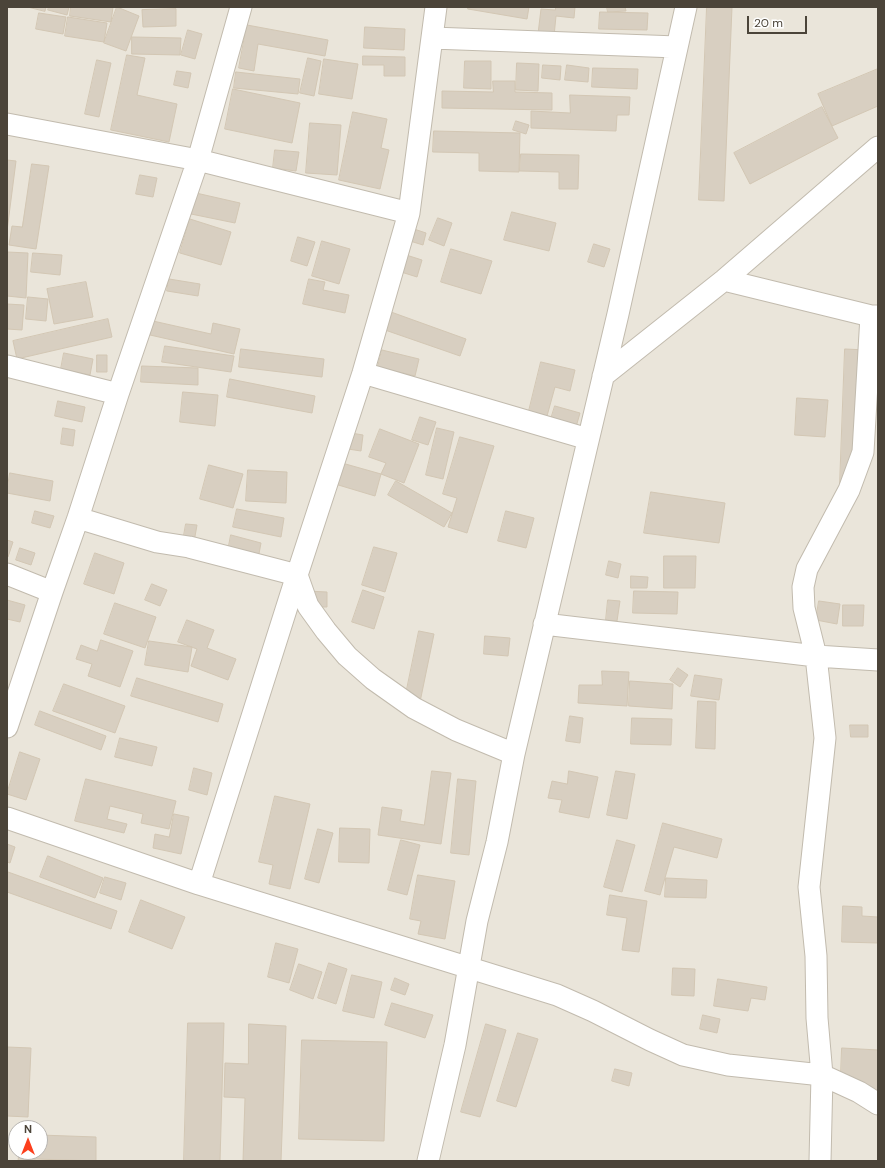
<!DOCTYPE html>
<html>
<head>
<meta charset="utf-8">
<style>
	body { margin:0 }
	#map { position:relative; width:885px; height:1168px; overflow:hidden; background:#f6f3ec; font-family:"DM Sans",sans-serif }
	canvas { display:block }
	.frame { position:absolute; inset:0; border:8px solid #4b4439; pointer-events:none }
	.north { position:absolute; left:8px; top:1120px; width:40px; height:40px; box-sizing:border-box; background:#fff; border:1px solid #b7b4b0; border-radius:50%; rotate:0deg; font-size:11px; font-weight:700; line-height:16px; text-align:center; color:#4b4439 }
	.north::after { content:''; display:block; margin:auto; width:14px; height:18px; background:#fc3f1d; clip-path:polygon(50% 0,100% 100%,50% 72%,0 100%) }
	.scale { position:absolute; left:747px; top:16px; width:60px; height:18px; box-sizing:border-box; border:2px solid #4b4439; border-top:0; padding-left:5px; font-size:12px; line-height:14px; white-space:nowrap; color:#4b4439; -webkit-text-stroke:3px #fff; paint-order:stroke }
</style>
</head>
<body>
<div id="map">
<canvas width="885" height="1168"></canvas>
<div class="frame"></div>
<div class="north">N</div>
<div class="scale">20 m</div>
</div>
<script>
const context = document.querySelector('canvas').getContext('2d');
context.lineJoin = 'round';
function fillPath(path, color) { context.fillStyle = color; context.fill(path, 'evenodd'); }
function stroke(path, color, width, dash) { context.strokeStyle = color; context.lineWidth = width; context.lineCap = dash ? 'butt' : 'round'; context.setLineDash(dash || []); context.stroke(path); }
fillPath(new Path2D(`
	M7,7H878V1161H7ZM16,1128H40V1152H16Z`), '#eae5da');
const building = new Path2D(`
	M28,7H46L45,11Z
	M49,7H69L67,15L48,10Z
	M71,7H113L111,22L70,16Z
	M117,7L139,16L126,51L104,43Z
	M468,7H529L527,19L468,9Z
	M556,7H575L574,18L556,16L554,36L538,34L541,9L555,10Z
	M607,7H625L626,11L608,12Z
	M707,7H732L724,201L699,200Z
	M176,9V26L143,27L142,10Z
	M600,12L648,13L647,30L599,29Z
	M39,13L66,17L63,34L36,29Z
	M68,17L107,23L104,42L65,36Z
	M247,25L328,40L325,56L258,44L254,71L239,68Z
	M365,27L405,29L404,50L364,48Z
	M188,30L202,34L195,59L181,55Z
	M132,37L181,38L180,55L132,54Z
	M127,55L145,58L137,95L177,104L169,142L111,130Z
	M363,56L405,57V76H384V65H363Z
	M308,58L321,61L314,96L300,93Z
	M324,59L358,64L352,99L319,94Z
	M97,60L111,63L99,117L85,114Z
	M465,61H491V89L464,88Z
	M517,63L539,64L538,91L516,90Z
	M543,65L561,66L560,80L542,78Z
	M567,65L589,68L588,82L565,80Z
	M593,68L638,69L637,89L592,87Z
	M878,69V106L832,126L818,94Z
	M177,71L191,73L188,88L174,85Z
	M236,72L300,79L298,94L234,88Z
	M493,81H515V92L552,93V110L442,108V91L493,92Z
	M233,89L300,103L292,143L225,129Z
	M570,95L630,97L629,115H617L616,131L531,128V111L570,113Z
	M822,107L838,138L750,184L734,153Z
	M353,112L387,119L381,148L389,150L380,189L339,180Z
	M516,121L529,125L526,134L513,130Z
	M310,123L341,125L337,175L306,173Z
	M434,131L520,133L519,172L479,171V153L433,152Z
	M275,150L299,152L296,171L273,168Z
	M521,154L579,155L578,189H559V172L520,171Z
	M7,160L16,161L7,231Z
	M32,164L49,166L36,249L9,245L12,226L22,227Z
	M140,175L157,178L153,197L136,194Z
	M196,193L240,203L235,223L191,214Z
	M512,212L556,223L549,251L504,240Z
	M438,218L452,223L444,246L429,240Z
	M190,219L231,232L221,265L180,253Z
	M414,229L426,233L423,245L410,241Z
	M298,237L315,242L307,266L291,261Z
	M322,241L350,249L339,284L312,276Z
	M594,244L610,249L604,267L588,262Z
	M451,249L492,261L481,294L441,282Z
	M7,252L28,253L26,298L7,296Z
	M33,253L62,255L60,275L31,272Z
	M403,254L422,260L417,277L398,271Z
	M169,279L200,284L198,296L167,291Z
	M309,279L325,282L323,290L349,295L345,313L303,304Z
	M86,282L93,317L54,324L47,289Z
	M28,297L48,299L46,321L26,319Z
	M7,304L24,305L22,330L7,329Z
	M391,312L466,339L460,356L385,330Z
	M108,319L112,337L17,359L13,341Z
	M153,321L211,334L213,323L240,329L234,354L150,335Z
	M165,346L234,356L231,372L162,362Z
	M241,349L324,359L322,377L239,367Z
	M845,349L866,350L861,484H840Z
	M382,350L419,359L415,376L378,367Z
	M64,353L93,359L90,375L61,369Z
	M97,355H107V372H97Z
	M541,362L575,370L570,391L555,387L547,416L529,411Z
	M142,366L198,368V385L141,382Z
	M230,379L315,396L312,413L227,397Z
	M183,392L218,395L215,426L180,422Z
	M797,398L828,400L825,437L795,435Z
	M58,401L85,407L82,422L55,416Z
	M555,406L580,413L576,427L551,419Z
	M420,417L436,422L428,445L412,440Z
	M63,428L75,430L73,446L61,444Z
	M437,428L454,432L443,479L426,475Z
	M380,429L419,444L404,483L381,474L386,463L369,457Z
	M351,433L363,435L361,451L348,449Z
	M460,437L494,446L467,533L448,527L457,498L443,494Z
	M342,463L381,474L375,496L335,484Z
	M209,465L243,474L233,508L200,499Z
	M248,470L287,472L286,503L246,501Z
	M10,473L53,481L50,501L7,493Z
	M396,481L452,513L444,527L388,495Z
	M651,492L725,503L719,543L644,533Z
	M237,509L284,518L281,537L233,527Z
	M35,511L54,516L50,528L32,523Z
	M506,511L534,518L526,548L498,541Z
	M186,524L197,525L194,542L183,541Z
	M231,535L261,543L258,559L228,551Z
	M7,540L13,542L8,557H7Z
	M374,547L397,553L385,592L362,585Z
	M20,548L35,553L31,565L16,560Z
	M95,553L124,563L114,594L84,584Z
	M664,556H696L695,588H664Z
	M609,561L621,564L618,578L606,575Z
	M631,576L648,577L647,588H631Z
	M152,584L167,590L160,606L145,600Z
	M363,590L384,597L374,629L352,622Z
	M306,591L327,592V607H305Z
	M634,591L678,592L677,614L633,613Z
	M7,600L25,605L20,622L7,619Z
	M608,600L620,601L617,621L606,620Z
	M819,601L840,604L837,624L816,620Z
	M115,603L156,617L145,648L104,634Z
	M843,605H864L863,626H843Z
	M187,620L214,630L207,648L236,659L228,680L191,666L197,649L178,642Z
	M419,631L434,634L420,702L405,699Z
	M485,636L510,638L508,656L484,654Z
	M101,640L133,651L120,687L88,676L92,664L76,659L81,645L97,651Z
	M149,641L192,647L188,672L145,665Z
	M678,668L688,675L680,687L670,680Z
	M602,671L629,672L627,706L578,703L579,685H602Z
	M695,675L722,679L719,700L691,696Z
	M137,678L223,704L218,722L131,696Z
	M630,681L673,684L672,709L629,706Z
	M64,684L125,706L115,733L53,711Z
	M698,701L716,702L715,749L696,748Z
	M40,711L106,736L101,750L35,725Z
	M570,716L583,718L580,743L566,741Z
	M632,718L672,719L671,745L631,744Z
	M850,725H868V737H851Z
	M120,738L157,747L152,766L115,757Z
	M20,752L40,759L26,800L7,794Z
	M194,768L212,773L207,795L189,790Z
	M432,771L451,773L441,844L378,835L382,807L402,810L400,821L424,825Z
	M569,771L598,777L589,818L559,812L562,800L548,798L552,781L567,784Z
	M616,771L635,774L627,819L607,815Z
	M86,779L176,801L169,829L141,823L143,814L110,806L107,819L127,824L124,833L75,821Z
	M458,779L476,781L469,855L451,853Z
	M275,796L310,804L290,889L269,884L273,865L259,862Z
	M174,814L189,817L181,854L153,848L155,834L169,837Z
	M663,823L722,839L717,858L674,847L660,895L645,891Z
	M340,828L370,829L369,863L339,862Z
	M318,829L333,833L319,883L305,879Z
	M401,840L420,845L407,895L388,890Z
	M617,840L635,845L622,892L604,887Z
	M7,844L15,847L10,863L7,862Z
	M48,856L103,878L95,898L40,877Z
	M8,872L117,911L111,929L7,892V875Z
	M418,875L455,881L445,939L418,934L421,921L410,919Z
	M105,877L126,883L121,900L100,893Z
	M666,878L707,880L706,898L665,897Z
	M610,895L647,901L639,952L622,950L627,918L607,915Z
	M141,900L185,917L172,949L129,932Z
	M843,906L862,907V916L878,917V943L842,942Z
	M276,943L298,949L289,983L268,977Z
	M329,963L347,969L336,1004L318,998Z
	M299,964L322,972L313,999L290,990Z
	M673,968L695,969L694,996L672,995Z
	M352,975L382,982L374,1018L343,1011Z
	M395,978L409,984L405,995L391,990Z
	M718,979L767,987L765,1000L751,998L748,1011L714,1006Z
	M392,1003L433,1015L425,1038L385,1025Z
	M703,1015L720,1019L717,1033L700,1029Z
	M188,1023H224L220,1161H184Z
	M249,1024L286,1026L281,1161H243L245,1098L224,1097L225,1063L248,1064Z
	M486,1024L506,1030L480,1117L461,1112Z
	M518,1033L538,1039L516,1107L497,1101Z
	M302,1040L387,1042L384,1141L299,1139Z
	M7,1047L31,1048L28,1117L7,1116Z
	M842,1048L878,1050V1094L845,1093L846,1074H841Z
	M615,1069L632,1073L629,1086L612,1081Z
	M40,1135L96,1137V1161L35,1159V1161H18L19,1152H40Z`);
fillPath(building, '#d8cfc1');
stroke(building, '#d3c7b4', 1);
const minor = new Path2D(`
	M432,38L677,47
	M7,124L198,160L409,213
	M724,280L871,316H878
	M7,366L118,394
	M363,373L588,439
	M603,376L724,280L878,147
	M78,518L157,542L189,547L297,575L308,606L326,631L347,656L373,679L414,708L456,730L514,754
	M7,574L52,592
	M544,624L816,656L878,660
	M7,727L52,592L78,518L118,394L198,160L241,7
	M7,818L199,884L557,995L593,1011L650,1040L683,1055L728,1065L822,1075L859,1092L878,1104
	M199,884L297,575L363,373L409,213L436,7
	M428,1161L455,1045L477,921L497,842L514,754L618,314L686,7
	M820,1161L822,1075L817,1018L816,956L809,887L825,738L816,656L804,608L803,587L807,569L849,490L863,452L871,316`);
stroke(minor, '#c2bbae', 23);
stroke(minor, '#fff', 21);
</script>
</body>
</html>
